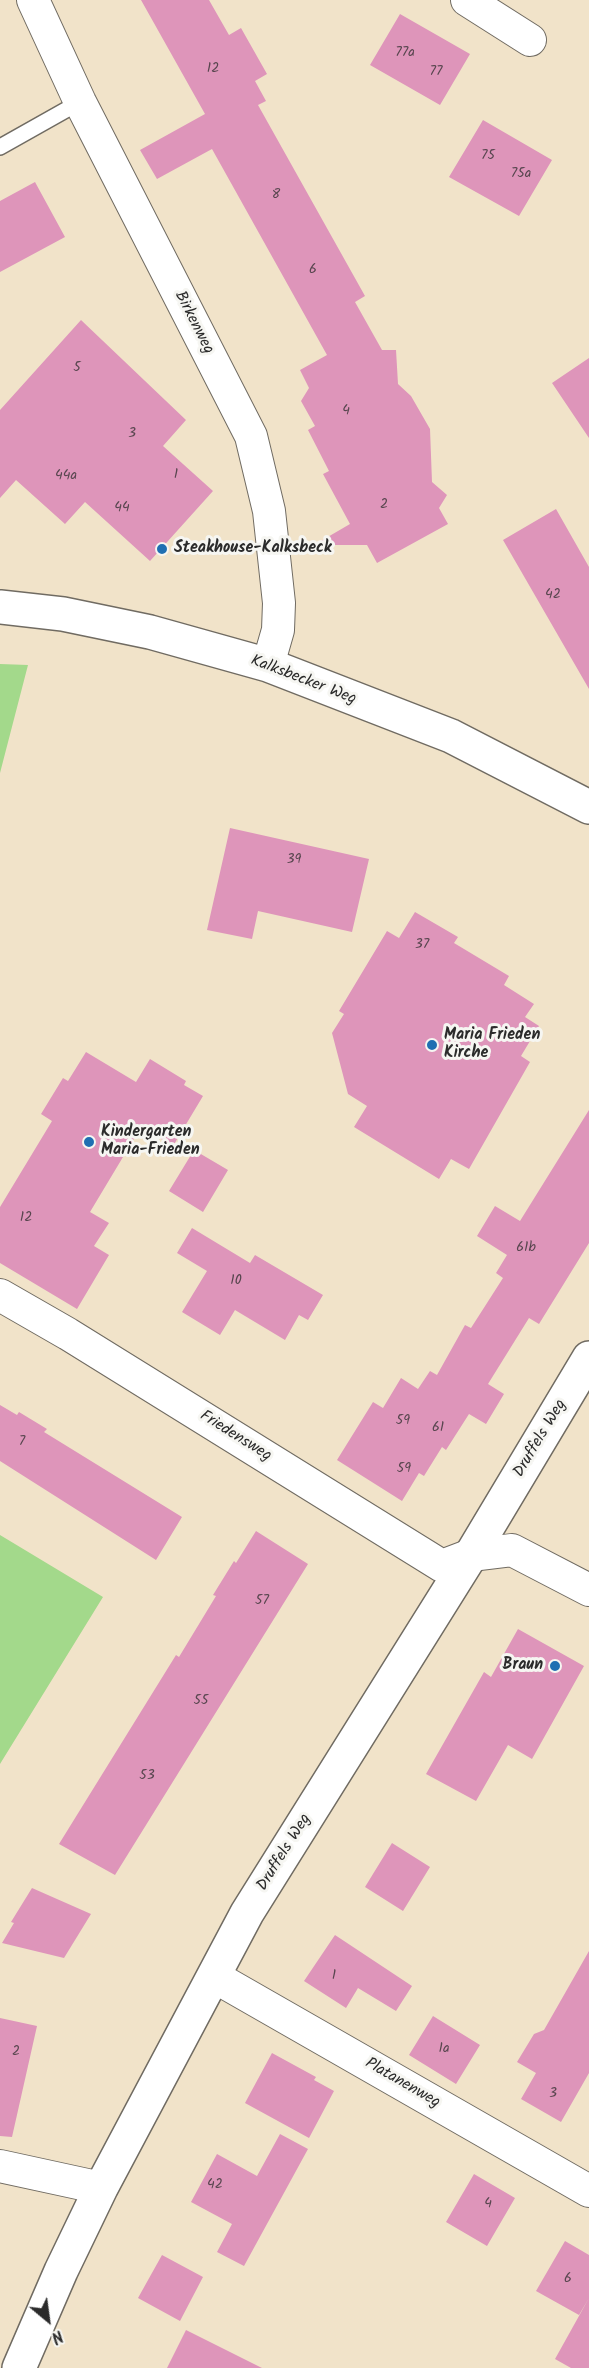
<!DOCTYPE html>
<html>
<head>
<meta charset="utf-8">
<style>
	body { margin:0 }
	#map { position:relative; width:589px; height:2368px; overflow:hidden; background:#f1e3c9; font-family:Kalam,sans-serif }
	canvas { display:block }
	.north { position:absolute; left:18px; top:2290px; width:60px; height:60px; -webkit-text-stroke:4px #f6f6f2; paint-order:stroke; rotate:151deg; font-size:16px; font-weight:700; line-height:24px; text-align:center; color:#2b2b2b }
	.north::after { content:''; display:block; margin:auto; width:21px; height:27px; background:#2b2b2b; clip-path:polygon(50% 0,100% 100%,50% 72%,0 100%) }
</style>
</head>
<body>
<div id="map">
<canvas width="589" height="2368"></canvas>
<div class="north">N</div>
</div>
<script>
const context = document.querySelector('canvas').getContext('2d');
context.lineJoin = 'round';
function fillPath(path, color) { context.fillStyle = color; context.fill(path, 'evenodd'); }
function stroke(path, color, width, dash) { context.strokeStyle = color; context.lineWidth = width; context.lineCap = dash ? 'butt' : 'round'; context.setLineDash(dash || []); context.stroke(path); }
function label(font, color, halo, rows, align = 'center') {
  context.font = font + ' Kalam,sans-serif'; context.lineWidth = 6; context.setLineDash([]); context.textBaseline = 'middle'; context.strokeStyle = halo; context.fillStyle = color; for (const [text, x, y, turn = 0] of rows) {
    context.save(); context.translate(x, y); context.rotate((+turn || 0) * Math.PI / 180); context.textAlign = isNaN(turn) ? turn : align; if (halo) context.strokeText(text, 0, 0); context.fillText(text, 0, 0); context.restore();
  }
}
fillPath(new Path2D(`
	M0,664L28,665L0,773Z
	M0,1535L103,1597L0,1764Z`), '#a3d98b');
fillPath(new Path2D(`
	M141,0H209L229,35L241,28L267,74L255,81L266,101L258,105L365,296L355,302L382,350H396L398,384L411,396L430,429L432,482L447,495L439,508L448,524L377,563L367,545H314L350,524L323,474L329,471L308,430L315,426L301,401L309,388L300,370L327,355L212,149L157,179L140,150L205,114Z
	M400,14L470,54L440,105L370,65Z
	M483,120L552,160L519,216L449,177Z
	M35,182L65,237L0,272V201Z
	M81,320L186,420L163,446L213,491L150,561L85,502L65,524L16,480L0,498V410Z
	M589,358V438L552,383Z
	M556,509L589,567V689L503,540Z
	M230,828L369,859L352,932L258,911L252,939L207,930Z
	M415,912L458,937L454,943L509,976L504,985L534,1004L525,1017L539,1026L521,1056L530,1062L469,1169L451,1159L439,1179L354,1127L367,1106L348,1094L332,1033L344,1014L339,1011L387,931L399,938Z
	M86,1052L136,1082L150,1059L186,1081L184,1085L203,1096L173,1146L141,1127L90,1212L109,1223L94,1246L109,1255L77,1309L0,1263V1207L52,1121L41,1114L63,1078L68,1081Z
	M589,1110V1243L539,1324L529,1318L488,1384L504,1394L486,1424L469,1414L446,1450L442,1447L424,1476L419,1473L402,1501L337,1460L373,1402L383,1408L401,1378L418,1389L430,1371L437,1375L465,1325L471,1328L503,1278L496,1273L507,1255L477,1236L495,1206L520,1221Z
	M194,1150L228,1170L203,1212L169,1191Z
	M192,1228L250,1263L255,1255L323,1295L308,1320L299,1315L285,1340L235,1310L220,1335L182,1312L207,1271L177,1253Z
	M0,1405L17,1415L19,1412L47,1429L44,1432L182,1517L156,1560L0,1461Z
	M256,1531L308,1564L115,1875L59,1844L176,1655L179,1657L216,1596L213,1595L234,1561L236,1563Z
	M518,1629L584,1666L532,1759L508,1745L476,1801L426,1774L484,1672L491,1677Z
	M392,1843L430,1867L403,1911L365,1887Z
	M32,1888L91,1914L64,1958L2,1943L14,1923L11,1922Z
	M335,1935L412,1986L396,2011L358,1988L346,2008L304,1981Z
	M589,1951V2073L561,2122L521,2099L536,2073L517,2062L534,2034L544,2030Z
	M433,2016L480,2045L456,2084L409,2055Z
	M0,2018L37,2026L12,2137L0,2136Z
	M272,2053L316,2077L314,2080L334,2091L309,2138L245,2103Z
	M280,2134L308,2149L244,2266L217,2252L232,2224L191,2202L217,2154L257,2176Z
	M474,2174L515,2198L487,2246L446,2222Z
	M565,2241L589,2255V2298L579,2315L536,2291Z
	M162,2255L203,2277L180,2321L138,2298Z
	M589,2298V2368H571L555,2359Z
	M186,2330L262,2368H167Z`), '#de95ba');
const lane = new Path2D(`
	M0,147L80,102`);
const street = new Path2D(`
	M33,0L80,102L251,436L269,511L279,603L278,630L268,665
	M467,0L530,40
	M0,1295L68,1334L442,1566L471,1555L512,1550L589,1590
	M215,1977L589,2191
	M0,2166L101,2188`);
const secondary = new Path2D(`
	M0,607L63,614L150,632L268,665L451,736L589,807
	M19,2368L61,2271L101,2188L247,1913L471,1555L589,1358`);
stroke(lane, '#706b62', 18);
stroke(street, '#706b62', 34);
stroke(secondary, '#706b62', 36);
stroke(lane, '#fff', 15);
stroke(street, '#fff', 32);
stroke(secondary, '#fff', 33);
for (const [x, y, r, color] of [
	[162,549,6,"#1f6fb2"],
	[432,1045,6,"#1f6fb2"],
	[89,1142,6,"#1f6fb2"],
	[555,1666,6,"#1f6fb2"]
]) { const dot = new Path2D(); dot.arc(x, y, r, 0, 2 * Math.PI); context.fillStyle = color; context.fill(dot); stroke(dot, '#f6f6f2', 2); }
label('14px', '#58464f', null, [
	["77a",405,54],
	["12",213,70],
	["77",436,73],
	["75",488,157],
	["75a",521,175],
	["8",276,196],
	["6",313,271],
	["5",77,369],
	["4",346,412],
	["3",132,435],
	["1",176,476],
	["44a",66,477],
	["2",384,506],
	["44",122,509],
	["42",553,596],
	["39",294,861],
	["37",422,946],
	["12",26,1219],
	["61b",526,1249],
	["10",236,1282],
	["59",403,1422],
	["61",438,1429],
	["7",22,1443],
	["59",404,1470],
	["57",262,1602],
	["55",201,1702],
	["53",147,1777],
	["1",334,1977],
	["1a",444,2050],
	["2",16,2053],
	["3",553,2095],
	["42",215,2186],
	["4",488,2205],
	["6",568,2280]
]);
label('16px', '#2b2b2b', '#f6f6f2', [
	["Birkenweg",193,323,63],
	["Kalksbecker Weg",303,681,21],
	["Friedensweg",235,1437,32],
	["Druffels Weg",541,1439,-59],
	["Druffels Weg",285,1853,-58],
	["Platanenweg",402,2084,30]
]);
label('bold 16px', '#2b2b2b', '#f6f6f2', [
	["Steakhouse-Kalksbeck",174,549],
	["Maria Frieden",444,1036],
	["Kirche",444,1054],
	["Kindergarten",101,1133],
	["Maria-Frieden",101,1151],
	["Braun",543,1666,"right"]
], 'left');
</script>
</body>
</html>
